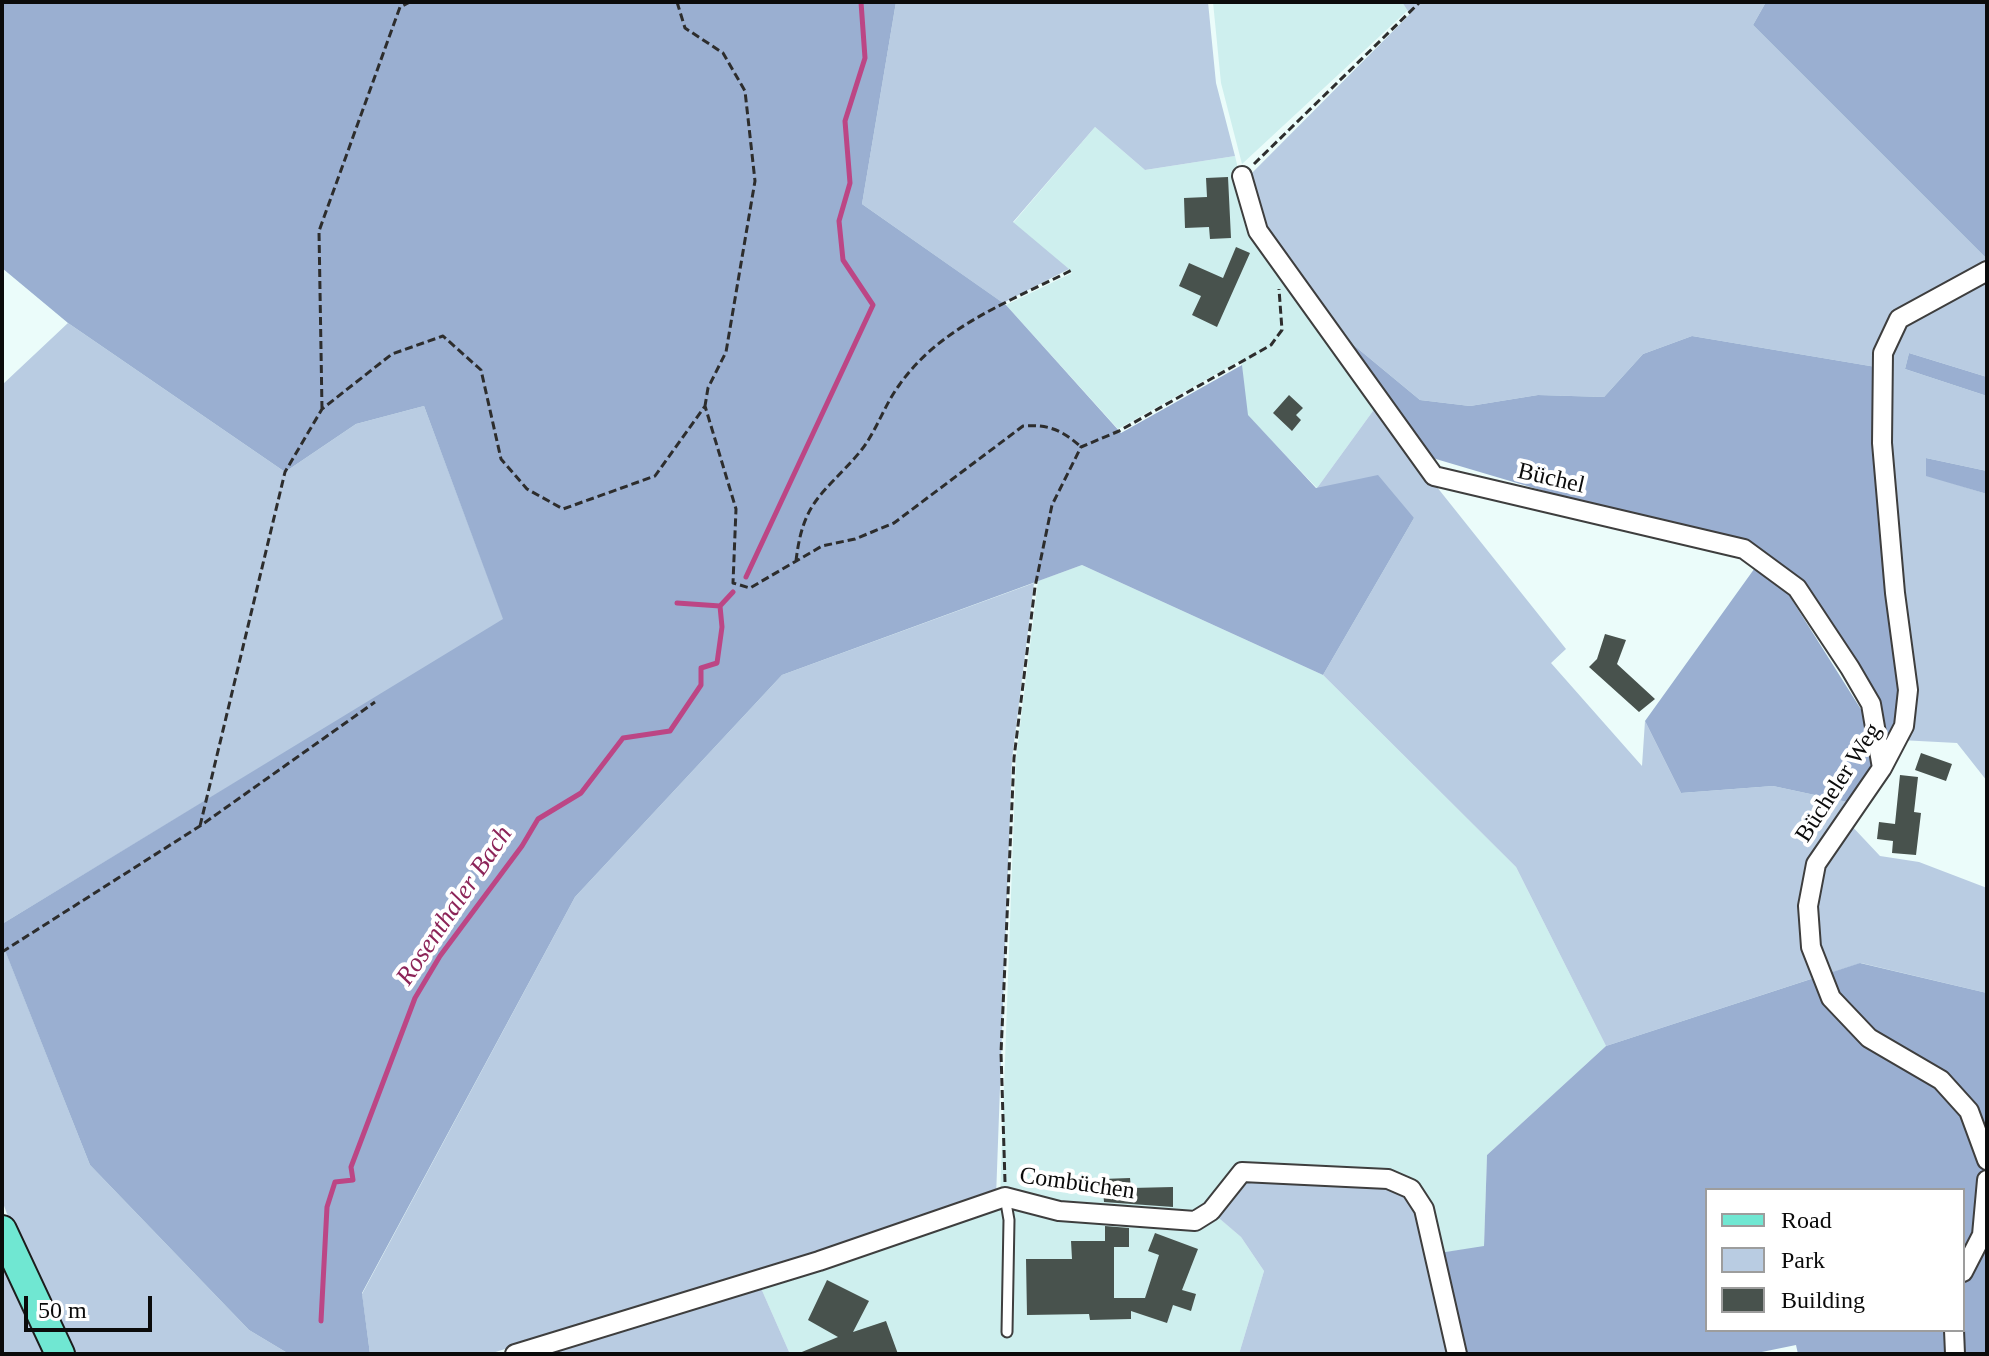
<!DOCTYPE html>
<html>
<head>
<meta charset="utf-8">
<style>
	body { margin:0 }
	#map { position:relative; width:1989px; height:1356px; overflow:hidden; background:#ebfcfa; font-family:"Times New Roman",serif }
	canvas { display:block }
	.frame { position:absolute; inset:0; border:4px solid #0b0b0b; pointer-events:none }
	.legend { position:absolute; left:1705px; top:1188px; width:260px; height:144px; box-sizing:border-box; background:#fff; border:2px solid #9d9d9d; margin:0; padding:10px 14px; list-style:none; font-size:24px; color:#0b0b0b }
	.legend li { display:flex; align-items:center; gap:16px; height:40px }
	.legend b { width:40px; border:2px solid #9d9d9d }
	.scale { position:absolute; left:24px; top:1296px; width:128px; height:36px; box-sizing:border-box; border:4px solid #0b0b0b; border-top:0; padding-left:10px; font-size:24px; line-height:28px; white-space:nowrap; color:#0b0b0b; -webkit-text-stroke:6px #fff; paint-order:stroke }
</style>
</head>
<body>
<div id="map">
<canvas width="1989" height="1356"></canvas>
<div class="frame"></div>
<ul class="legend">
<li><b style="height:10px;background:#70e7d2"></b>Road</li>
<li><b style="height:22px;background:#b9cce2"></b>Park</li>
<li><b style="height:22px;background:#48524d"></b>Building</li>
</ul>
<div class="scale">50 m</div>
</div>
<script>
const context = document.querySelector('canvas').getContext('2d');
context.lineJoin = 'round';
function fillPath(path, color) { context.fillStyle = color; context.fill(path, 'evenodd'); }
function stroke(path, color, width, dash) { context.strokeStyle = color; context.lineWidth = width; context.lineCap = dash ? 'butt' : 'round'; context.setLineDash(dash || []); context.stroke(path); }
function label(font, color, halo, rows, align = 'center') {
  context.font = font + ' "Times New Roman",serif'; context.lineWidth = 8; context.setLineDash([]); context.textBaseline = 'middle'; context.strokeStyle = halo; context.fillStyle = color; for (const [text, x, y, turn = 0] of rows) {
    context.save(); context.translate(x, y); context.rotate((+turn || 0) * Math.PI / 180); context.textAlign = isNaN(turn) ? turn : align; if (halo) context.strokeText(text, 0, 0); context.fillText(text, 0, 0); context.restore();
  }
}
fillPath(new Path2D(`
	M1213,2H1402L1408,10L1242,164L1221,83Z
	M1095,127L1145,170L1235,156L1243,189L1378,404L1317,488L1247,415L1241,360L1118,429L1006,305L1072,273L1013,223Z
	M1082,565L1323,675L1516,867L1606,1046L1487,1155L1484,1247L1439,1253L1209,1209L1241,1237L1264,1271L1239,1354H790L757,1279L1000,1197L1016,758L1038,581Z`), '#ceefee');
fillPath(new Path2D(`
	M896,2H1208L1216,83L1235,156L1145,170L1095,127L1013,222L1069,269L1003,303L862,204Z
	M1402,2H1766L1753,25L1987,259V269L1896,317L1876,367L1692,336L1643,354L1604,397L1538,395L1470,406L1420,400L1333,328L1261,229L1246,179L1410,14Z
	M1978,279L1987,286V377L1909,353L1905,369L1987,396V471L1926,458V475L1987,494V781L1957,743L1900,740L1884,367L1902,322Z
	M68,323L285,472L356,424L424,406L504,620L2,924V385Z
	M1378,404L1413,457L1566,649L1551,663L1642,766L1645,721L1681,793L1773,786L1852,803L1815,861L1820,976L1606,1046L1516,867L1323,675L1414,518L1317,488Z
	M1034,583L1012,759L996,1197L489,1354H370L362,1294L575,897L782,675Z
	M1848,822L1880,856L1919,862L1987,888V993L1861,963L1824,975L1814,946L1819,865Z
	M5,950L90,1165L249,1330L289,1354H72L18,1245L2,1200V953Z
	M1242,1174L1386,1181L1421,1209L1454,1354H1239L1264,1271L1241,1237L1213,1213Z
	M2,1265L45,1354H2Z
	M757,1279L790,1354H521Z`), '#b9cce2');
fillPath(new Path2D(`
	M2,2H896L862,204L1006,305L1121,433L1242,365L1248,415L1316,488L1378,475L1414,518L1323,675L1082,565L782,675L575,897L362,1293L370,1354H289L249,1330L90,1165L2,943V924L503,619L424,406L356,424L285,472L68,323L2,268Z
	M1766,2H1987V259L1753,25Z
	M1333,328L1420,400L1470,406L1538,395L1604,397L1643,354L1692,336L1876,367L1904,693L1891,741L1792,586L1746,546L1679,531L1419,454Z
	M1909,353L1987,377V396L1905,369Z
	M1926,458L1987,471V494L1926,476Z
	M1757,565L1787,592L1886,749L1852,803L1773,786L1681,793L1645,721Z
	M1860,963L1987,993V1354H1798L1796,1345L1752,1354H1460L1439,1253L1484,1246L1487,1155L1606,1046ZM1707,1190H1963V1330H1707Z`), '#9aafd1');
stroke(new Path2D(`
	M746,577L873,305L843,260L839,221L850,183L845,121L865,58L861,2
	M677,603L720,606
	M321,1321L327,1207L335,1182L353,1180L351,1167L415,998L440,956L522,846L538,819L581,793L623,738L670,731L701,685V668L717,663L722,627L720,606L733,592`), '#bc4685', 5);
fillPath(new Path2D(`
	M1228,177L1231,238L1210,239L1209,227L1185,228L1184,198L1207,197L1206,178Z
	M1236,247L1250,253L1217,327L1192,315L1201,296L1179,286L1189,263L1223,278Z
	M1289,395L1303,408L1296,415L1301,420L1292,431L1273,413Z
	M1605,634L1626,640L1617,664L1655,699L1639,712L1589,667L1597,659Z
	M1921,753L1952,764L1946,781L1915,770Z
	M1900,775L1918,777L1914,812L1921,813L1916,855L1892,853L1893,841L1877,839L1879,822L1895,824Z
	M1130,1178L1131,1188L1173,1187V1207L1104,1202L1102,1179Z
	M1105,1226L1129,1228V1247H1114V1298H1145L1159,1255L1148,1251L1155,1233L1198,1249L1182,1290L1196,1294L1191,1311L1173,1305L1167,1323L1131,1311V1319L1090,1320L1089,1314L1027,1315L1026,1259H1072L1071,1241H1105Z
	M827,1280L869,1301L853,1332L886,1321L898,1354H797L838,1337L808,1320Z`), '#48524d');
const lane = new Path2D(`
	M1005,1197L1009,1220L1007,1332`);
const street = new Path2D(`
	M1242,176L1258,231L1434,476L1744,549L1797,588L1850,668L1871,704L1882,768
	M1987,271L1899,319L1883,353L1882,443L1895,593L1908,690L1904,726L1882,768L1816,864L1808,906L1811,947L1831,998L1869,1038L1941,1080L1969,1111L1987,1160
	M1963,1272L1982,1235L1987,1180
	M1954,1330L1955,1354
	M515,1354L819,1261L1005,1197L1059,1211L1195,1221L1211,1211L1242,1172L1388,1179L1411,1189L1424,1209L1457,1354`);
const primary = new Path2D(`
	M2,1230L60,1354`);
stroke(lane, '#3e3e3e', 13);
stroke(street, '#3e3e3e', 22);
stroke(primary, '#1c1c1c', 32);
stroke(new Path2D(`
	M677,2L685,28L723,53L745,91L755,181L726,352L708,388L705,406
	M1254,164L1420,2
	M322,409L319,231L400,7L410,2
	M796,561C803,500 823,495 859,453C876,433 884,405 900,384C941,326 1011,301 1072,270
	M200,826L285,472L322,409L392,354L443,336L481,370L501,459L527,489L563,509L655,476L705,406L736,509L733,583L750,588L822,546L855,539L894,523L1023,426C1048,424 1062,430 1081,447
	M2,952L200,826L375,702
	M1005,1182L1001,1053L1014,758L1035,587L1052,505L1081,447L1119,431L1271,345L1282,330L1279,289`), '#2d2d2d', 3, [8, 4]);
stroke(lane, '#fff', 9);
stroke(street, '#fff', 18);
stroke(primary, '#70e7d2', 28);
label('24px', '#0b0b0b', '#fff', [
	["Büchel",1551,479,13],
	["Bücheler Weg",1839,783,-57],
	["Combüchen",1077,1184,8]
]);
label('italic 26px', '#8c2458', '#fff', [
	["Rosenthaler Bach",455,906,-56]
]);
</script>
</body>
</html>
